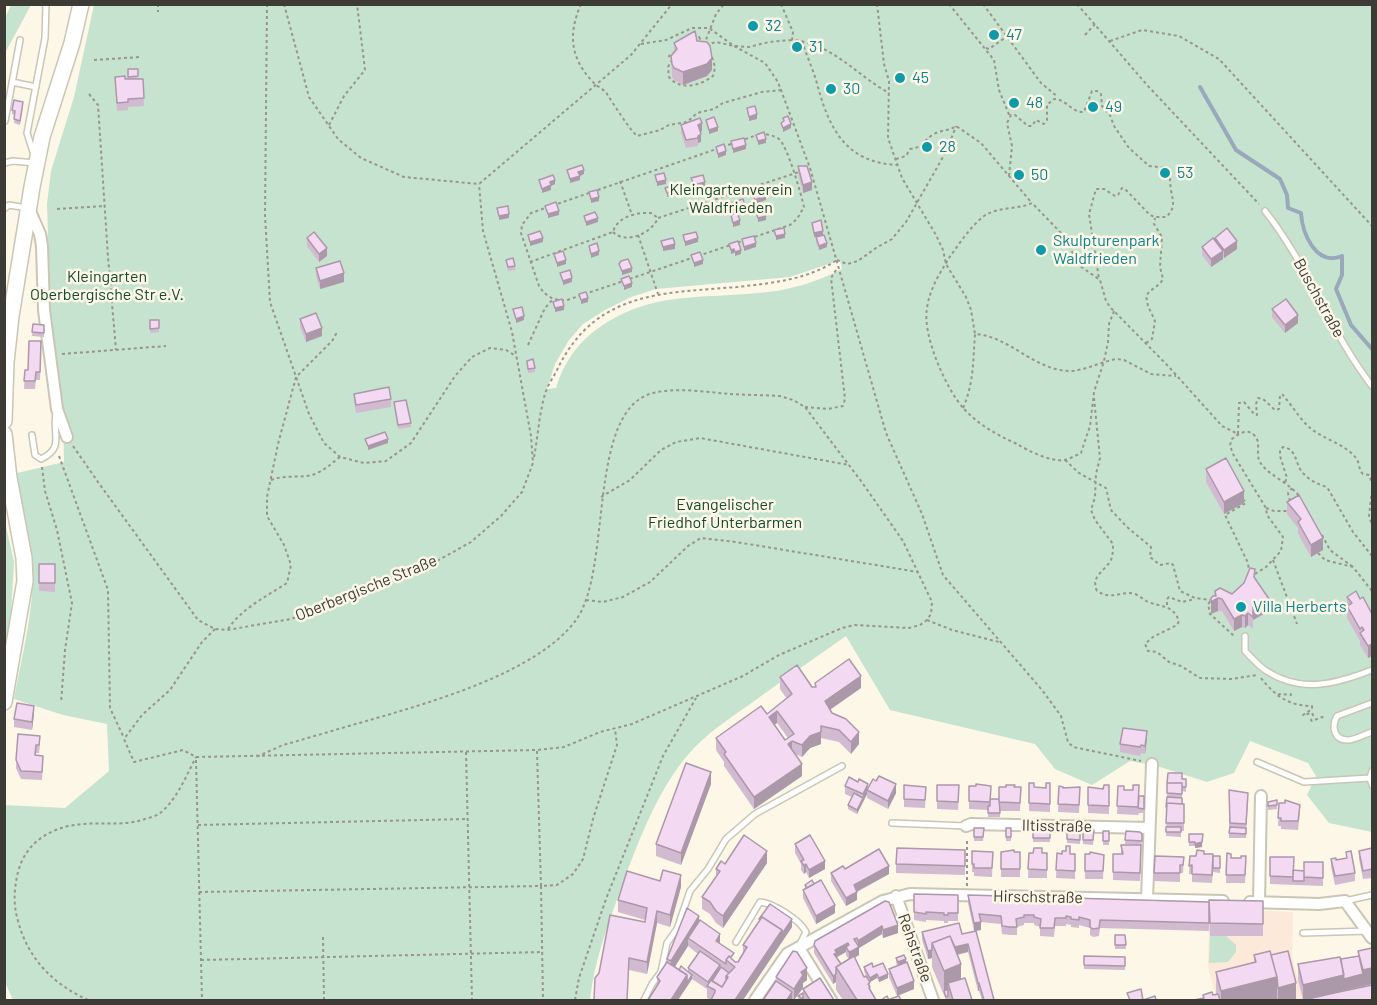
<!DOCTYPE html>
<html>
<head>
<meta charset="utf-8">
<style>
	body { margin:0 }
	#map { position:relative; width:1377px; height:1005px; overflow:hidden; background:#fcf7e6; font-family:Barlow,sans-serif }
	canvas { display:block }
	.frame { position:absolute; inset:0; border:6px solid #3d3b35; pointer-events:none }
</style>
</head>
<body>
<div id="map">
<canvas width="1377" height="1005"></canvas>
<div class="frame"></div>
</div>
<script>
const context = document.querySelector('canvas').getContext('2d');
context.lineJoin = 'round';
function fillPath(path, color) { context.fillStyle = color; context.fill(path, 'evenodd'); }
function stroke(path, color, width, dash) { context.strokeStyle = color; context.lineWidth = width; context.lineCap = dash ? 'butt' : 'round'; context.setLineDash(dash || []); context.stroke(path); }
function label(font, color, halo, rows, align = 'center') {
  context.font = font + ' Barlow,sans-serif'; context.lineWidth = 5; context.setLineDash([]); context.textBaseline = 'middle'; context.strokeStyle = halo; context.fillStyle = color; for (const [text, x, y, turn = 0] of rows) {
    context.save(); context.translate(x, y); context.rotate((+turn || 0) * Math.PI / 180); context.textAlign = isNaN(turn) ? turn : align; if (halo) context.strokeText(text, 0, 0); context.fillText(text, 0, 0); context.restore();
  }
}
fillPath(new Path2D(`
	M1209,909L1293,912L1292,957L1303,1000H1217L1208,967Z`), '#fce9d9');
fillPath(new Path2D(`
	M11,5H31L5,53V18Z
	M94,5H1372V832L1329,823L1307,795L1316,776L1308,763L1250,741L1234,773L1207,782L1157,766L1130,761L1092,785L1055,769L1035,744L890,710L846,636C816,657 786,678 757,699C732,717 706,733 686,757C655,795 637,845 620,891C607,927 594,962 590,1000H13L4,980V805L65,808L109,771L107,724L63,715L14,699C22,655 35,609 32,565C30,534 20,504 13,474L64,462L63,409L47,292L45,251L48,234L47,204L51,171L74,97ZM840,260L842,269C818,281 795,289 768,292C735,296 701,295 668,300C618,308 570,337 556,388L547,389L555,364L569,340L583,324L605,310L631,297L656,289L790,277Z
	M4,518L14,562L11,613L6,641Z
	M1210,936H1226L1236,945V952L1228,962L1209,963Z`), '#c5e3ce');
stroke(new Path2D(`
	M1200,87L1236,150L1280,179L1287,195L1288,208L1301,213C1302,233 1316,267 1342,256V275L1336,289L1351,325L1372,349`), '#99a8ba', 4);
const lane = new Path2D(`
	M12,82L36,87
	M5,121L20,40
	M34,155L27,133L45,38L46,4
	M4,163L13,161L35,163
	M4,209L9,205L27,208
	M1265,211C1308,265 1330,332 1372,386
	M32,435L35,455L41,459C65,448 52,433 56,414
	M1245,636V651C1251,657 1258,665 1265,670C1301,694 1336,684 1372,670
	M1372,703L1337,716C1331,727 1334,741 1349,740C1357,739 1365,734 1372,732
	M1257,762L1304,782L1370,778
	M1372,771L1370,778L1372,785
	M892,823L966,826
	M1345,901L1372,895
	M1303,933L1368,931
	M736,942L760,902C773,903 800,920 806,932L799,946
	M644,1000L652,984L661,972L667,943L677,929L690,891L708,869L726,839L755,814L842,766`);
const street = new Path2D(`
	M29,209L40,234L42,246L44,310L57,409L67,437
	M966,826L971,824L1149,828
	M896,896L933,1000
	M1147,899L1152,764
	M1250,902L1319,904L1345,901L1372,938
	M1259,902L1261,796
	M799,948L831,1000
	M755,1000L787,954L883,901L910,894L1223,901`);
const secondary = new Path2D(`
	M4,421L6,362L11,316L32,187L42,137L72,43L81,4
	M4,434L9,478L24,558L25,581L4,702`);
stroke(lane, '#cac6b5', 8);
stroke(street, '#cac6b5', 14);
stroke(secondary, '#cac6b5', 18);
stroke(new Path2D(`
	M158,4V12
	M267,4L265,215L270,302L309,414L324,443L340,457L364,463L386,461L411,443L455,376L472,357L490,348L506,350L516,356
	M284,4L309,97L338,139L361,158L404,177L479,184L631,55L672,4
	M581,4C568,34 570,58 593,82C597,87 603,88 607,94C615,106 627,126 637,136L660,130L669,125L687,122L697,113L714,109L723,103L762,92L782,90
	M781,4L793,32L792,40C832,43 856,75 889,93
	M877,4L884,64L889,81L888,138L902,178L936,235L943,250L946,264L966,297L971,310L975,334
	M949,4L994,60L999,90L1010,117
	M983,4L1041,83L1058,97
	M1077,4L1147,85L1259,204
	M1085,35L1095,24
	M699,37C706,50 719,60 713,76C700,86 680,91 669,77L668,67L672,60L669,56Z
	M802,41C806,54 812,67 816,80C828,126 844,163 898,165
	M1110,41L1142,30L1179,36L1219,59L1372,226
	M641,44L666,40L692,28H709L734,46L765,63L778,82L810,168L886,433L922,514L943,575L1042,690L1061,716L1068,742L1073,747L1141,761
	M704,45L716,14L724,4
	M706,45L716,42L734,46L749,47L769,42L792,40
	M986,48L989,49L1006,37
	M94,60L140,57
	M89,94L98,105L108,257L116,350
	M329,125L344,96L365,70L357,4
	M760,134C766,134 773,135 779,139C788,147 801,194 804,207L797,219L790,225L567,300C554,301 546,297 539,286L521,233L522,225L531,213Z
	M896,159L906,156L910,149C925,147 922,141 934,134C941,130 949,131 956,126L981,143L1031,202
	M1009,176L1012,146L1007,123L1011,115H1015L1028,126H1032L1036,120L1044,124L1047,120V105L1054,99C1066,99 1072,113 1084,112L1092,91H1097L1101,94L1102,106L1110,115L1114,126L1129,148L1149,166L1168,168L1170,171C1170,177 1170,184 1171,190C1173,202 1176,208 1166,217H1155L1150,215L1125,189L1122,188L1118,195L1115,196L1104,189H1096L1089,214L1099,279
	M620,181L632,215
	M57,209L104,206
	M613,232C626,245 652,233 658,218L799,172
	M638,235L658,294
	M837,260L847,264L858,261L876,248L892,239L906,222L947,150L956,126
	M530,262L613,232C617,217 636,212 651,213L658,218
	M1114,311L1109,324L1108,342L1104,361L1094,392L1090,426L1081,453C1076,455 1070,459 1064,460C1050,462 1029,451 1017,444C997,435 979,425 964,409C946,389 922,335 927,308C930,288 939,275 949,258C959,244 970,227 984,216C999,206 1017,210 1032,203L1062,234L1080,266L1100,280L1106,301L1110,307L1169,367L1222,426L1238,434
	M1146,343L1152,339L1155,321L1148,306L1146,296C1151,288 1159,287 1163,279L1160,267L1162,237L1154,224L1155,218
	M528,345L545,308L553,299
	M62,354L166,346
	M1094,398L1100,458L1096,474L1095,497L1091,510L1095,520L1113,544C1113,549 1113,555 1111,560C1105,571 1090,576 1097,591C1113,601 1121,590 1135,594C1140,596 1144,600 1148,602C1162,607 1173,605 1179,621L1177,625L1153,637L1145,644L1148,651L1157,652L1169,662L1181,666L1200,678L1232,679L1257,675
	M805,407L828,409L843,406L845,399L831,278L838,267
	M963,408C974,383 973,360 975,334C1010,336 1034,371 1071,371C1087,370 1102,361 1117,359L1124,360L1151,374L1176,376
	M1238,434L1239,403L1244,402L1255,415H1257L1256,404L1258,398L1263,399L1275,410L1279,409L1280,396L1282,394C1291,404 1300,419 1309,427C1322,439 1344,443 1356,458C1360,463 1358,469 1363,474L1369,475L1372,483
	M73,446L98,482L198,620L215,629L227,630L291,619L401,578L437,561L471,542L501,516L522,492L533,463L531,436L512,332L483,231L479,184
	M59,456L108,590L110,708L124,738
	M534,457C538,437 539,414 545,394C548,384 555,375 559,366C597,291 664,293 737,287C772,283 807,280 837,260
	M1065,460L1079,473L1106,488L1111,510L1127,527L1151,547L1150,557L1160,565L1171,563L1173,565L1180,591L1195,598L1210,600
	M42,467L45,491L57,530L72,603L65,650L61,703
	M271,480C286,474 302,479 315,474C325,470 332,463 340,457
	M1285,482L1287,478L1280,456V450L1283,447C1297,449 1295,463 1302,472C1309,480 1317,484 1327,487L1353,532L1372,556
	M1372,490L1369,516L1372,525
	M601,497L630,480L661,450L676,442L700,438L849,465
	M1243,499L1246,503L1225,515L1248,563L1249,571
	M1290,501L1288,493L1292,488
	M1266,508L1274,511H1290
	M1322,535L1330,550L1353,567
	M1318,553L1325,560L1353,567L1372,591
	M1273,560L1297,624
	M1255,574L1266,567L1281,551L1283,537L1267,515L1266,508L1233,454L1230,445L1232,439C1238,434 1247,428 1254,435C1262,442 1255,454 1260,462C1266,474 1290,483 1300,497
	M1214,597L1208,604L1210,614L1233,635L1236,636
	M586,600L603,602L623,597L650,582L688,546L701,538L736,542L918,572
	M1167,605V599L1169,597L1182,602L1195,599
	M927,620L952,630L999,642
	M215,629L202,642L170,690L142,715L124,739L134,762L183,750L196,757L537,750L564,747L600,732L632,724L743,676L779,655L842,628L855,625L909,628L920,625L927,620L931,614L932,602L903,541L861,481L805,407L793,400L780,396C763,395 746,395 730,394C705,392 677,387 653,393C586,410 613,569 576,620C537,673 431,702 370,720C341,728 312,737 283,745L256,757
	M228,629C241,609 267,596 287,583L291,565L284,545L267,516V497L278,444L296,377L332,341L336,334L335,331
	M1261,678C1275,696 1289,706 1312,706V709L1303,715L1312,713L1313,715L1311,720L1312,721L1322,717L1326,719
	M1278,695L1280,694L1291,695L1290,691
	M537,751L541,886L557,885L573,874L583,859L593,819L617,745L615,729
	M466,752L472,1000
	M196,760L202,1000
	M198,825L468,819
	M967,886V838
	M199,892L541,886L543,1000
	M323,937L324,1000
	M201,960L543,952
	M88,1000C53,984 28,959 18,921C13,904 14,889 18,872C26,841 53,826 83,824C103,822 122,826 142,820C147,818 154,817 159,814C177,800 186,776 196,757
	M575,1000L579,978L606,899L663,756L696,698`), '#99958a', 2, [3, 3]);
stroke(lane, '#fff', 5);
stroke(street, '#fff', 10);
stroke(secondary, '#fff', 15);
fillPath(new Path2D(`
	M697,41L712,70L707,76L683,85L674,80L672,77L671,56L674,52V43Z
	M128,69L138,76V79H143L144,106L128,107V110L117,111L115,77L128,79Z
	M23,106L20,125L14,123L15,115L12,114V110Z
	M681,125L702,131L700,132L701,142L698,143V146L686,148L681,133Z
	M798,166L812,190L803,193L798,174Z
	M812,223L823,235L827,247L819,250L816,242V237L819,236L814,237Z
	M307,238L327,256L319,262L307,246Z
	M1215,238L1237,249L1224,258L1223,256V259L1211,267L1202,255V247L1215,240Z
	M506,260L515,266V270L508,271Z
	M316,268L344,282L320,289L316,276Z
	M1272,309L1298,323L1285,333L1272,317Z
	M300,319L322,336L306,342L300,327Z
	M150,320H159V332L150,333Z
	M33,324L44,325V337L32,336Z
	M41,350L40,380H36L35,389H24L25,370H28Z
	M527,361L535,368V372L528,373Z
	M354,394L391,399V407L356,413L354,402Z
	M394,402L411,423V427L398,429Z
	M1206,469L1244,503L1224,514L1206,482Z
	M1287,502L1323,550L1311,557L1298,534V528L1287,514Z
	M39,564H55V592L39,591Z
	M1255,579L1269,611L1253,620V629L1248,625L1245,628L1242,627L1234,631L1222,611H1218L1211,614L1215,591L1232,594Z
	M1347,597L1372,614V656L1368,658L1360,645V641L1347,618Z
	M780,677L815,687V683L861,688L830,710L859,744L851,754L839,742L821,738V744L810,748L802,757L795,754L802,776L754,809L724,766V762L716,750V738L767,714L787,699L780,689ZM777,723L788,738L785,740L774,725Z
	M34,714L32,730L14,727V719Z
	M18,734L40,744L39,753H36V755L43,764L42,780L21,779L16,768Z
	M1147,739L1145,754L1141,753L1140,756L1120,752V744Z
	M1182,779L1186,783V792L1182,791V804H1184V831H1181V837L1166,836L1167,793Z
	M1029,783L1034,787L1046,788L1050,783V812L1029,811Z
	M711,784L681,865L656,856V844Z
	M904,785L926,787L925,808L904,807Z
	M937,785L959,793L958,810L937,809Z
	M1109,785V814L1088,813V787L1103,789Z
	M845,786L868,788L896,793L888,809L867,798V794L857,814L848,809V805L852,797L845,794Z
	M969,786L990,799H999L1014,787H1021L1020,811H1000V817H988V810L969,809Z
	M1059,786L1063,788L1080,787L1079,813L1058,812Z
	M1118,786L1124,790L1139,796H1144V813H1139L1138,815L1117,814Z
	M1229,790L1248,801L1246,838H1229Z
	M1268,802L1277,805V809L1268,810Z
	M1279,803L1300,813L1298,830L1281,829V826H1278Z
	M974,828H984L983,841H974Z
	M1006,828H1011V841H1006Z
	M1033,828L1050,829V842H1033Z
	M1067,829L1080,830V844L1067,843Z
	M1083,830H1094L1093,845L1083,844Z
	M1103,831H1109V845H1103Z
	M1126,831L1142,834L1140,881L1113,880V854H1121V845H1139L1125,844Z
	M1203,834L1202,847L1195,848V846H1189V842Z
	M795,844L825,869L809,878L806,872L804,874L801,870V864L795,853Z
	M1372,848V878L1363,879L1359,859V851Z
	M965,850V875L896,873V864Z
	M972,851L993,852L992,877L974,876V872H972Z
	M1001,852H1020V877H1001Z
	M1346,852L1355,873V881L1335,885L1331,867V859L1336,860L1346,858Z
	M1029,853H1047V878H1028Z
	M1057,853L1075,854V879L1056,878Z
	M1227,853L1231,858H1241L1246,856L1245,883H1226Z
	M1085,854L1104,855L1103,879H1085Z
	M1204,854L1213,856H1220V873L1213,872L1212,883L1192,882V874H1189L1190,856H1196Z
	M1155,856L1184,857L1183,873H1180V882L1154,881Z
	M1270,857L1294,870L1304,871L1323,862V886L1270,884Z
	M767,863L723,928L716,923L710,914L702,909V897L716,877V869L725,864Z
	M845,869L889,874L857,892V900L846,906L831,881V873Z
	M814,884L835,913L816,924L803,898V890L805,889V885Z
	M681,887L670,927L657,923L647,974L629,970L594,1000L645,922V920L618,912V900Z
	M914,894L958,895V921H948V923H944V921L926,920V922L914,920Z
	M968,895L1209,902L1263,901V936H1210L1209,913V931L1100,928L1099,936L1093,937L1090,935V928L1079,925V928L1071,927V925L1066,924V926H1055L1054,937L1040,936V927L1034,925V923H1024V925L1017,927V935H1010L1002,934L1001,924L981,922V930L976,931L994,1000H982L979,991H978L968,952L958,955L961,979L972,1000H946L932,967V958L928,959L922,940V932L962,934L974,931L968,903Z
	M885,901L898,933L883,938L882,934L859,948V955L855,958L864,977L866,976L864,971V967H873L888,978L879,982L877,978L870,982V991L876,1000H843L836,990V982L833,984L814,953V945ZM846,952V955L849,960L841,964L837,957Z
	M759,919L792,927L743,1000H711L707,998V989L692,979L678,1000L657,985V977L667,963V959L699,920L720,942L719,943L735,962H738L743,952V945L759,921ZM688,946L698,954L688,968V972L679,970L674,967Z
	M1115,935H1125L1126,949H1115Z
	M1372,948V984L1303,1000L1298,980V964L1341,959L1358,956V951Z
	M1254,955H1271L1296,999L1290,1000H1194L1203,998V995H1216V972L1254,962Z
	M1125,957V970L1084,969V965Z
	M896,958L906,963L914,989L897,996L889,977V969L897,966L896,962Z
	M776,977L807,980L803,983V988L794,1000H763L776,981Z
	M803,989L834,1000H798V996L803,993Z`), '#d2bbd0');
fillPath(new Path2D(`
	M712,58V70L707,76L683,85V72Z
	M757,114V119L749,121V117Z
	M702,123V131L698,133V125Z
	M791,124V128L783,132V128Z
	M718,127V131L709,134V130Z
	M701,134V142L698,143V136Z
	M766,139V143L758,145V141Z
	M746,145V149L733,153V149Z
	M726,151V155L718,158V154Z
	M584,170V174L580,176V180L570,183V179L578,172Z
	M555,180V184L551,186V190L542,193V189L550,182Z
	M666,180V184L657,186V182Z
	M705,182V186L694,190V185Z
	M812,182V190L803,193V185Z
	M681,188V192L667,197V193Z
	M766,195V200L755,204V200Z
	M599,197V201L591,203V199Z
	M745,206V210L733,214V210Z
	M559,211V215L548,218V214Z
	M509,214V218L499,220V216Z
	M766,216V220L758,222V218Z
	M598,218V222L586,226V222Z
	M740,220V225L733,227V223Z
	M823,231V235L814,237V233Z
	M785,234V238L776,240V236Z
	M543,238V242L530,246V242Z
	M698,238V242L685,246V242Z
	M1237,241V249L1224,258V250Z
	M756,243V247L744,251V247Z
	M827,243V247L819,250V246Z
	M675,244V249L663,251V247Z
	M327,248V256L319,262V254Z
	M734,249V253L731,254V250Z
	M741,250V254L735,256V252Z
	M599,251V255L591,258V254Z
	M1223,251V259L1211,267V259Z
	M566,260V264L557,267V263Z
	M703,260V264L694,267V263Z
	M632,268V272L622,275V271Z
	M344,273V282L320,289V281Z
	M572,278V282L563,285V281Z
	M632,283V287L624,290V286Z
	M588,298V302L581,304V300Z
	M564,306V310L555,312V308Z
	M1298,315V323L1285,333V325Z
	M524,316V320L516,323V319Z
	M322,328V336L306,342V334Z
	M388,439V443L368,450V446Z
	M1244,491V503L1224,514V502Z
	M1323,538V550L1311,557V545Z
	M1218,598V611L1211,614V602Z
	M1269,599V611L1253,620V607Z
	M1248,613V625L1245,628V616Z
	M1242,615V627L1234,631V619Z
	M1372,644V656L1368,658V646Z
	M861,676V688L825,713V701Z
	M34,706V714L32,730V722Z
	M777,711V723L769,729V717Z
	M1147,731V739L1145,754V746Z
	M821,732V744L810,748L802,757V745L810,736Z
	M859,732V744L851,754V742Z
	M792,741V753L788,744Z
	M802,764V776L754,809V797Z
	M711,772V784L681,865V853Z
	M868,784L867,794L857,814V810L863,798V794Z
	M896,784V793L888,809V801Z
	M1202,842V847L1195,848V844Z
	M767,851V863L723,928V916Z
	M825,861V869L809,878V870Z
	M806,864V872L804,874V866Z
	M889,866V874L854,893V885Z
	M681,875V887L670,927V915Z
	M857,892V900L846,906V898Z
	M835,905V913L816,924V916Z
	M657,911V923L647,974V962Z
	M699,916V928L688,938V946L671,973V961Z
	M792,919V927L743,1000H735L782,930Z
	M981,922V930L974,931V923Z
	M898,925V933L883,938V930Z
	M882,926V934L859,948V955L849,960V952L858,948V941Z
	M720,934V942L716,949V941Z
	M848,943V949L846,947V952L837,957V961L834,954L835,950Z
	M968,944V952L954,955V947Z
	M932,950V958L928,959V951Z
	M906,959V963L898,966V962Z
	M961,964V988L948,983V993L944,991V995V971Z
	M720,965V973L708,987V982Z
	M807,968V980L803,983V988L794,1000V989L801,972Z
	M1372,968V984L1303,1000V985L1344,975L1363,974V970Z
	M836,974V982L833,984V976Z
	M877,974V978L870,982V978Z
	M888,974V978L879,982V978Z
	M687,975H692V979L678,1000H671Z
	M1277,977V1000H1221V991Z
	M914,981V989L897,996V988Z
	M978,983H979V991H978Z
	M1296,983V999L1290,1000H1278V988Z
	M792,992V1000H787Z`), '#ab98a9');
const building = new Path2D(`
	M695,31L697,41L707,42L710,46L712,58L707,64L683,72L674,68L672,64L671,56L677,49L674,43Z
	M128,69H138V76L128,77Z
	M125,76V79H143L144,98L128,99V102L117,103L115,77Z
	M14,100L23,102L20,121L14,119L15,111L12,110Z
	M755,106L757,114L749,117L747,108Z
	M788,116L791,124L783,128L781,123L784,121L783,118Z
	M714,117L718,127L709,130L706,120Z
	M700,118L702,123L698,125L701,134L698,136V138L686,140L681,125Z
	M764,132L766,139L758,141L756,135Z
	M744,138L746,145L733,149L731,141Z
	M724,144L726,151L718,154L716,147Z
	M582,165L584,170L578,172L580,176L570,179L567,170Z
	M798,166H807L812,182L803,185Z
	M664,173L666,180L657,182L655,175Z
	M553,175L555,180L550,182L551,185L542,189L539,180Z
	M703,175L705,182L694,185L691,178Z
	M679,183L681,188L667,193L665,188Z
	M764,189L766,195L755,200L752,193Z
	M597,190L599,197L591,199L589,192Z
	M743,199L745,206L733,210L731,203Z
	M556,202L559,211L548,214L545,206Z
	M762,205L766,216L758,218L754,207Z
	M508,206L509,214L499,216L497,208Z
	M595,212L598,218L586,222L584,216Z
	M737,213L740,220L733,223L731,215Z
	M821,220L823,231L814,233L812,223Z
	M784,228L785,234L776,236L774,230Z
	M1227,228L1237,241L1224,250L1215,238Z
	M540,231L543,238L530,242L528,235Z
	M314,232L327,248L319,254L307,238Z
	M696,232L698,238L685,242L683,235Z
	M824,235L827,243L819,246L816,237Z
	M754,236L756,243L744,247L742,239Z
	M673,238L675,244L663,247L661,241Z
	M1213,238L1223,251L1211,259L1202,247Z
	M738,241L741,250L735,252L734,249L731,250L729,244Z
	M597,243L599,251L591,254L589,246Z
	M563,251L566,260L557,263L554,254Z
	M700,252L703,260L694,263L691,255Z
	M513,258L515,266L508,267L506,260Z
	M628,259L632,268L622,271L619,264L621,261Z
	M340,261L344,273L320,281L316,268Z
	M570,270L572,278L563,281L560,273Z
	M629,276L632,283L624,286L621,279Z
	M586,292L588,298L581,300L579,294Z
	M562,299L564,306L555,308L553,302Z
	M1286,299L1298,315L1285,325L1272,309Z
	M522,307L524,316L516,319L513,309Z
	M316,313L322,328L306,334L300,319Z
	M150,320H159V328L150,329Z
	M33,324L44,325V333L32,332Z
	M29,341H41L40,372H36L35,381H24L25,370H28Z
	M533,359L535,368L528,369L527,361Z
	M389,387L391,399L356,405L354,394Z
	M406,400L411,423L398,425L394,402Z
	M385,432L388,439L368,446L365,439Z
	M1226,458L1244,491L1224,502L1206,469Z
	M1299,495L1323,538L1311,545L1298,522L1301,519L1287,502Z
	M39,564H55V583H39Z
	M1250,568L1255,569L1254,577L1269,599L1253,607V617L1248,613L1245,616L1242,615L1234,619L1222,599L1218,598L1211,602V598L1213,596H1216L1215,591L1220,588L1232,594L1244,583Z
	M1356,591L1360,599L1363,597L1372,614V644L1368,646L1360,633L1364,630L1362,627L1360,629L1347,606L1352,603L1347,597Z
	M849,659L861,676L825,701L832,713L846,719L859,732L851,742L839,730L821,726V732L810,736L802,745L792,741L788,744L802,764L754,797L724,754L726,752L716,738L761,706L767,714L792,694L780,677L797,665L812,687H816L815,683ZM777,711L794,734L785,740L769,717Z
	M17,703L34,706L32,722L14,719Z
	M1123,728L1147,731L1145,746L1141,745L1140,747L1120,744Z
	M18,734L40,736L39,745H36L35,755L43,756L42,772L21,771L16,760Z
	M686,763L711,772L681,853L656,844Z
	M1168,773H1182V779H1186V787H1182V783H1167Z
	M879,776L896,784L888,801L867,790L873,779L876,781Z
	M849,777L858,782L859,779L868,784L863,794L845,786Z
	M1029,783H1034V787L1046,788V783H1050V804L1029,803Z
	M1167,783H1182V794L1167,793Z
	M976,784L991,786L990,802L969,801V786H976Z
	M904,785L926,787L925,800L904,799Z
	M937,785H959L958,802L937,801Z
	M1006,785H1015L1014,787H1021L1020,803L999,802V787H1006Z
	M1104,785H1109V806L1088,805V787L1103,789Z
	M1133,785H1139L1138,807L1117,806L1118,786H1124V790H1133Z
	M1059,786L1063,787V788L1080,787L1079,805L1058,804Z
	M1229,790L1248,793L1246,824L1230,823Z
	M854,793L863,798L857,810L848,805Z
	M1139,796H1144V809L1138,808Z
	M1167,797L1182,798V804L1167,803L1166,807Z
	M990,799H999L1000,813H988V806H990Z
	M1277,800V805L1268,806V802Z
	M1285,800L1300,805L1298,821H1281V818H1278L1279,803H1285Z
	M1167,803L1184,804V823H1166Z
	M1166,827H1181V832H1166Z
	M1230,827L1246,828V834L1229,833Z
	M974,828H984L983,837H974Z
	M1006,828H1011V837H1006Z
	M1033,828L1050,829V838H1033Z
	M1067,829L1080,830V840L1067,839Z
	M1083,830H1094L1093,840H1083Z
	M1103,831H1109V841H1103Z
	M1126,831L1140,832L1142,834V841L1125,840Z
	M1189,834H1203L1202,842L1195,844V842H1189Z
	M744,835L767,851L723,916L716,911L710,902L702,897L720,871L716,869L721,861L725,864Z
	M810,835L825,861L809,870L806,864L804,866L801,861L804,860L795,844Z
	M1121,845H1141L1140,873L1113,872V854H1123Z
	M1066,846H1070V854H1075V871L1056,870L1057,853L1062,854V851H1066Z
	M897,848L965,850V866L896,864Z
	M1034,848H1042V853H1047V870L1028,869L1029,853H1033Z
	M1372,848V869L1363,871L1359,851Z
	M879,849L889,866L854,885L857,892L846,898L831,873L843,866L845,869Z
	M1014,850V852H1020V869H1001V852Z
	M1197,850L1204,851V854H1213L1212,875L1192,874V865L1189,866L1190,856H1196Z
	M972,851L993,852L992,868H974V864H972Z
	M1351,851L1355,873L1335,876L1331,859L1336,858V860L1347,858L1346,852Z
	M1090,852L1104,855L1103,871H1085V854H1090Z
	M1227,853L1231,854V858H1241V856H1246L1245,875H1226Z
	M1155,856L1184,857L1183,865H1180V873H1154Z
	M1213,856H1220V868H1213Z
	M1270,857H1294L1293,877L1270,876Z
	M1304,862H1323V878L1304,877Z
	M663,870L681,875L670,915L657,911L647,962L629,958L627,1000H594L595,978L599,973L610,915L645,922L647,908L618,900L627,871L660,881Z
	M1293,870L1304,871V881H1293Z
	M812,880L814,884L807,888L805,885Z
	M821,880L835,905L816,916L803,890Z
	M914,894L958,895V913H948V915H944V913L926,912V914L914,912Z
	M968,895L1209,902V923L1100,920L1099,928L1093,929L1090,927V920L1079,917V920L1071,919V917L1066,916V918H1055L1054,928H1040L1041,919L1034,917V915H1024V917L1016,919L1017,927H1010L1002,926L1001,916L979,914L981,922L974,923Z
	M1209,900L1263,901V924L1210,923Z
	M885,901L889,902L898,925L883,930L882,926L858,941L857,938L854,939L859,947L852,951L849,952L846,947L849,945L848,943L835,950L837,953L834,954L841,964L836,967V974L833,976L814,945L815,941Z
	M770,904L792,919L782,934V930L762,917L760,919H759Z
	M687,908L699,916L671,961L667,959Z
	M762,917L782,930L735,1000H711L715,992V990L707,986L711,980L722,987L728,977L726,976L735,967L726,960L729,956L735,962H738L747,947L743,945Z
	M700,920L720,934L716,941L734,953L731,957L729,956L726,960V964L688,938Z
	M959,923L962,934L976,931L994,1000H984L979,983H978L968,944L955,947L950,936L932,943V950L928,951L922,932Z
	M1115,935H1125L1126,945H1115Z
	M950,936L961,964L944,971L932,943Z
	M1372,948V968L1363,970L1358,951Z
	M700,951L720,965L708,982L688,968Z
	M793,951L797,952L807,968L801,972L803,975L794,989L776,977Z
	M1270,951L1277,977L1221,991L1216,972L1256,962L1254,955Z
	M1288,951L1296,983L1278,988L1277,977L1271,955Z
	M904,955L906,959L898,962L896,958Z
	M854,956L864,977L866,976L870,982L868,984L870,987L869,988L876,1000H857L836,967Z
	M1084,956L1125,957V966L1084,965Z
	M1359,956L1363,974L1344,979L1341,959Z
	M1340,957L1344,975L1303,985L1298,964Z
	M667,962L687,975L671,1000H648L660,981L657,977Z
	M907,962L914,981L897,988L889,969Z
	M872,963L873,967L883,963L888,974L879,978L877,974L870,978L864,967Z
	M681,966L692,975L687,983V975L679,970Z
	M721,967L729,973L726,976V980L722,987L712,981Z
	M820,978L834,1000H810L803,989Z
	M965,978L972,1000H953L948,983Z
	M776,981L792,992L787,1000H763Z
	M1372,985V1000H1304L1334,993Z
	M948,989V996L946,997L944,991Z
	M1141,989L1143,1000L1155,996L1156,1000H1130L1127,993Z
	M1212,992L1213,995L1218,994L1220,1000H1194L1204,998L1203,995Z
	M803,993V999L798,996Z
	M887,996L889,1000H881Z
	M899,996L901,1000H891L890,999Z`);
fillPath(building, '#f4d9f2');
stroke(building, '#ab98a9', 1.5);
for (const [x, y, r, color] of [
	[753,26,6,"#0f9aa8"],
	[994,35,6,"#0f9aa8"],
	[797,47,6,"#0f9aa8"],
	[900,78,6,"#0f9aa8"],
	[831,89,6,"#0f9aa8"],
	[1014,103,6,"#0f9aa8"],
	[1093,107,6,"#0f9aa8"],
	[927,147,6,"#0f9aa8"],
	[1165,173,6,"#0f9aa8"],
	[1019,175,6,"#0f9aa8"],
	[1041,250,6,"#0f9aa8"],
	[1241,607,6,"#0f9aa8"]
]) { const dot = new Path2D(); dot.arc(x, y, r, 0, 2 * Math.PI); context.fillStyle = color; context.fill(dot); stroke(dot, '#fcf7e6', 2); }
label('16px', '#0d838f', '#fcf7e6', [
	["32",765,26],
	["47",1006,35],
	["31",809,47],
	["45",912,78],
	["30",843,89],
	["48",1026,103],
	["49",1105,107],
	["28",939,147],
	["53",1177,173],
	["50",1031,175],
	["Skulpturenpark",1053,241],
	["Waldfrieden",1053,259],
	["Villa Herberts",1253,607]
], 'left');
label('16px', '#14492c', '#fcf7e6', [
	["Kleingartenverein",731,190],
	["Waldfrieden",731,208],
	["Kleingarten",107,277],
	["Oberbergische Str e.V.",107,295],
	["Evangelischer",725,505],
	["Friedhof Unterbarmen",725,523]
]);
label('16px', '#3d3b35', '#fcf7e6', [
	["Buschstraße",1319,298,61],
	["Oberbergische Straße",366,588,-22],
	["Iltisstraße",1057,826,1],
	["Hirschstraße",1038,897,1],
	["Rehstraße",915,948,70]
]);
</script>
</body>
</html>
